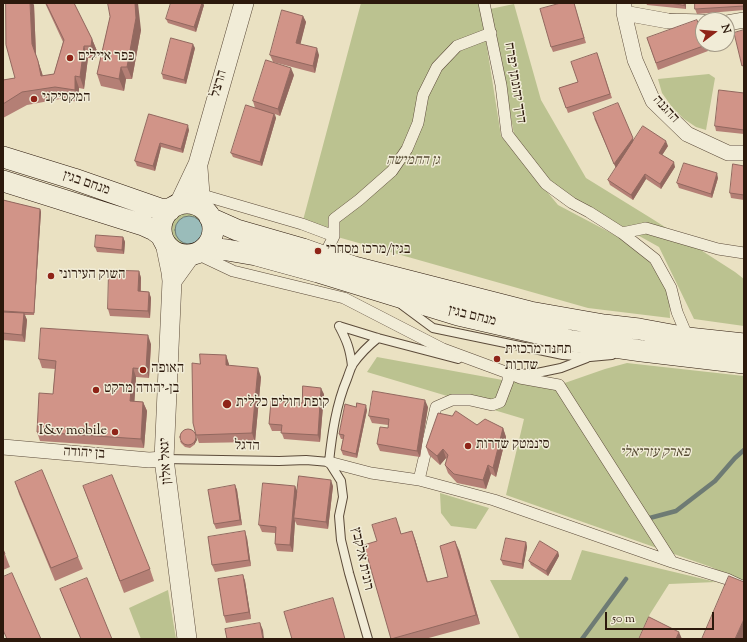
<!DOCTYPE html>
<html>
<head>
<meta charset="utf-8">
<style>
	body { margin:0 }
	#map { position:relative; width:747px; height:642px; overflow:hidden; background:#eae1c2; font-family:"Sorts Mill Goudy",serif }
	canvas { display:block }
	.frame { position:absolute; inset:0; border:4px solid #2c190c; pointer-events:none }
	.north { position:absolute; left:695px; top:12px; width:40px; height:40px; box-sizing:border-box; background:#f1ecd7; border:1px solid #a29886; border-radius:50%; rotate:74deg; font-size:11px; font-weight:700; line-height:16px; text-align:center; color:#2c190c }
	.north::after { content:''; display:block; margin:auto; width:14px; height:18px; background:#8f2418; clip-path:polygon(50% 0,100% 100%,50% 72%,0 100%) }
	.scale { position:absolute; left:605px; top:612px; width:109px; height:18px; box-sizing:border-box; border:2px solid #2c190c; border-top:0; padding-left:5px; font-size:12px; line-height:14px; white-space:nowrap; color:#2c190c; -webkit-text-stroke:3px #f1ecd7; paint-order:stroke }
</style>
</head>
<body>
<div id="map">
<canvas width="747" height="642"></canvas>
<div class="frame"></div>
<div class="north">N</div>
<div class="scale">50 m</div>
</div>
<script>
const context = document.querySelector('canvas').getContext('2d');
context.lineJoin = 'round';
function fillPath(path, color) { context.fillStyle = color; context.fill(path, 'evenodd'); }
function stroke(path, color, width, dash) { context.strokeStyle = color; context.lineWidth = width; context.lineCap = dash ? 'butt' : 'round'; context.setLineDash(dash || []); context.stroke(path); }
function label(font, color, halo, rows, align = 'center') {
  context.font = font + ' "Sorts Mill Goudy","Frank Ruhl Libre",serif'; context.lineWidth = 3; context.setLineDash([]); context.textBaseline = 'middle'; context.strokeStyle = halo; context.fillStyle = color; for (const [text, x, y, turn = 0] of rows) {
    context.save(); context.translate(x, y); context.rotate((+turn || 0) * Math.PI / 180); context.textAlign = isNaN(turn) ? turn : align; if (halo) context.strokeText(text, 0, 0); context.fillText(text, 0, 0); context.restore();
  }
}
fillPath(new Path2D(`
	M361,3H480L501,136L558,205L628,242L649,261L669,292L670,318L588,308L334,236L302,224Z
	M514,4L541,100L586,178L654,220L735,272L744,279V326L694,319L659,247L573,199L544,175L514,134L490,9Z
	M709,74L715,78L706,130L696,127L684,119L672,107L662,93L658,79Z
	M169 230a20 20 0 1 1 40 0a20 20 0 1 1-40 0Z
	M377,357L508,381L559,385L605,369L627,363L744,376V538L743,540L744,541V583L711,567L506,495L524,419L367,372Z
	M440,493L489,508L476,529L451,526L441,513Z
	M582,550L716,582L669,584L650,614L638,639H520L490,580H571Z
	M168,590L176,639H141L129,608Z`), '#bbc290');
const water = new Path2D(`
	M175 230a14 14 0 1 1 28 0a14 14 0 1 1-28 0Z`);
fillPath(water, '#9abcba');
stroke(water, '#6e7b74', 1);
stroke(new Path2D(`
	M646,519L676,511L715,481L735,458L744,450
	M582,639L626,579`), '#6e7b74', 4.5);
const service = new Path2D(`
	M402,305L433,328L563,355L590,357L612,355
	M339,326L378,338L458,359
	M339,326C347,341 350,349 352,366
	M517,374L537,373L561,368L587,358
	M164,459L279,461L306,460L329,462
	M329,462L341,481L343,497L339,516L341,540L349,573L368,639
	M329,462C332,434 336,405 347,379C349,374 350,369 353,364C360,354 368,346 378,338`);
const pedestrian = new Path2D(`
	M484,3L501,85L507,134L546,184L572,203L589,212L622,233L646,228L718,249L744,253
	M199,194L302,224L334,236
	M622,233L655,259L671,288L677,312L688,338
	M197,254L233,271L344,298L443,349L508,373L520,378L559,385L672,562
	M324,256L334,236V219L359,200L392,171L407,149L418,123L423,95L437,67L457,46L491,33
	M329,462L371,473L419,480L494,500L672,562L727,579L744,587
	M419,480L436,407L452,400H470L492,405L500,402L508,381V373`);
const minor = new Path2D(`
	M624,3V13L635,60L653,101L687,134L728,153H744
	M624,13L668,21L703,22
	M727,23L744,20
	M3,447L149,460L164,459`);
const tertiary = new Path2D(`
	M198,168L201,207
	M179,204L198,164L244,3
	M165,243L171,272L172,281L164,459L187,639
	M172,281L190,256`);
const secondary = new Path2D(`
	M3,157L74,179L160,209L170,210
	M3,181L143,225L154,230L162,236
	M161 229a26 26 0 1 1 52 0a26 26 0 1 1-52 0Z
	M210,218L237,230L303,249L354,267L530,312L604,325L639,329L688,338L744,344
	M205,248L227,250L256,255L318,272L458,315L572,341L642,351L744,363`);
stroke(service, '#5c4b3a', 10);
stroke(pedestrian, '#5c4b3a', 12);
stroke(minor, '#5c4b3a', 16);
stroke(tertiary, '#5c4b3a', 20);
stroke(secondary, '#2c190c', 22);
stroke(service, '#f1ecd7', 8);
stroke(pedestrian, '#f1ecd7', 11);
stroke(minor, '#f1ecd7', 15);
stroke(tertiary, '#f1ecd7', 19);
stroke(secondary, '#f1ecd7', 21);
fillPath(new Path2D(`
	M45,3H74L92,39L97,51L96,58H88L84,89L79,88V102L60,99L27,105L3,118V80L15,78L34,5L36,55L43,76L54,74L63,42Z
	M574,3L586,43L553,52L551,47Z
	M646,3H686V9L647,5Z
	M744,3V10L697,14L695,9Z
	M204,5L196,32L168,23L166,19Z
	M303,16L306,22L300,44L319,55L315,73L273,62L270,55Z
	M110,17L141,30L132,79H126L124,91L101,86L97,74Z
	M647,38L706,44L708,51L658,70Z
	M195,48L186,84L163,79L162,74Z
	M597,53L612,98L568,113L559,88L578,82Z
	M294,75L280,116L275,114L276,118L262,166L233,157L231,153L255,108L253,101Z
	M744,93V134L716,131L715,126Z
	M149,114L189,130L183,153L161,147L155,171L137,166L135,161Z
	M594,118L634,141L668,146L662,155L675,167L661,189L646,179L633,200L610,185L608,180L620,163L616,168Z
	M744,166V200L731,198L730,193Z
	M718,178L712,198L679,188L677,183Z
	M3,200L40,209L41,212L34,315H25L27,320L25,342L3,340Z
	M123,237L125,242L124,254L97,252L95,247Z
	M139,271L141,278V291L149,292L151,298L150,318L110,316L108,309Z
	M151,344L149,378L136,377L134,401L143,402L147,411L144,448L40,441L37,432L53,394L55,369L42,368L39,359Z
	M226,355L229,366L261,377L255,442L199,443L196,435L200,364Z
	M324,394L320,442L284,439L281,431H272L269,424L302,403Z
	M428,407L420,457L380,451L377,444L388,428V425L372,423L369,416Z
	M367,410L357,458L343,455L341,450L343,439H341L339,434Z
	M477,425L503,428L506,437L496,477L491,474L486,489L457,483L448,473L445,465L447,459L446,458L440,465L429,455L426,447Z
	M196,438L197,440L194,445L190,448L185,447L181,443L180,441Z
	M15,482L78,557L83,569L55,581L19,494Z
	M235,485L237,490L242,525L216,529L214,524Z
	M83,486L150,569L154,581L124,593Z
	M295,486L297,492L333,486L328,529L297,525L295,521L293,552L277,551L275,544V533L262,532L259,525Z
	M399,526L401,534L415,539L428,582L448,577L459,550L480,624L425,639H391L377,541Z
	M247,538L251,566L215,572L212,565Z
	M526,542L527,547L523,569L503,565L501,560Z
	M3,549L10,567L3,570Z
	M558,552L559,556L548,576L531,565L529,561Z
	M243,575L245,581L251,619L226,623L224,616Z
	M60,589L112,639H81Z`), '#b47f75');
fillPath(new Path2D(`
	M30,3H33L34,5L36,56L32,44Z
	M135,3H138L141,30L132,79L127,67Z
	M202,3H203L204,5L196,32L194,27Z
	M684,3H686V9L684,5Z
	M303,16L306,22L299,50L296,43Z
	M92,39L97,51L96,58L91,46Z
	M193,44L195,48L186,84L184,80Z
	M84,46L88,58L84,89L80,77Z
	M317,48L319,55L315,73L313,66Z
	M38,61L42,73L45,88L41,76Z
	M121,67L126,79L124,91L119,79Z
	M291,68L294,75L280,116L278,109Z
	M75,76L79,88V102L75,90Z
	M274,114L276,118L262,166L260,162Z
	M188,125L189,130L183,153L181,149Z
	M633,138L634,142L616,168L614,164Z
	M666,141L668,146L661,157L659,153Z
	M160,143L161,147L155,171L153,166Z
	M674,162L675,167L661,189L660,184Z
	M717,173L718,178L712,198L711,194Z
	M645,174L646,179L633,200L631,195Z
	M40,209L41,212L34,315V313Z
	M123,237L125,242L124,254L122,250Z
	M139,271L141,278L140,298L138,291Z
	M149,292L151,298L150,318L148,311Z
	M24,313L27,320L25,342L22,335Z
	M148,335L151,344L149,378L146,369Z
	M226,355L229,364V374L226,365Z
	M133,368L136,377L134,410L130,401Z
	M258,368L261,377L255,442L252,433Z
	M321,388L324,394L320,442L318,435Z
	M425,400L428,407L420,457L417,451Z
	M143,402L147,411L144,448L141,439Z
	M366,405L367,410L357,458L356,454Z
	M503,428L506,437L496,477L493,468Z
	M196,435L197,440L194,445V443Z
	M443,449L446,458L440,465L437,456Z
	M488,465L491,474L486,489L483,480Z
	M331,480L333,486L328,529L326,522Z
	M235,485L237,490L242,525L240,520Z
	M295,486L298,493L294,518L295,521L293,552L290,545Z
	M245,531L247,538L251,566L249,560Z
	M412,531L415,539L430,591L427,582Z
	M455,541L459,550L480,624L476,615Z
	M526,542L527,547L523,569L522,564Z
	M558,552L559,556L548,576L546,571Z
	M243,575L245,581L251,619L249,612Z
	M744,619V639H735Z
	M260,623L263,630L264,639H263Z
	M679,632L682,639H676Z`), '#92685f');
const building = new Path2D(`
	M6,3H30L32,44L38,61L41,76L54,74L64,40L46,3H74L92,39L91,46H84L80,77L75,76V90L55,87L22,92L3,104V80L15,78L6,45Z
	M108,3H135L136,18L127,67H121L119,79L97,74L110,17Z
	M171,3H202L194,27L166,19Z
	M561,3H574L584,38L551,47L540,9Z
	M670,3H684V5Z
	M695,3H744V6L695,9Z
	M282,10L303,16L296,43L317,48L313,66L270,55Z
	M697,20L703,37V44H706V45L656,63L647,38Z
	M744,30V65L742,66L734,33Z
	M171,38L193,44L184,80L162,74Z
	M597,53L610,94L566,108L559,88L578,82L571,62Z
	M266,60L291,68L278,109L253,101Z
	M719,90L744,93V130L715,126Z
	M618,103L633,138L614,164L593,113Z
	M246,105L274,114L260,162L231,153Z
	M149,114L188,125L181,149L160,143L153,166L135,161Z
	M643,126L666,141L659,153L674,162L660,184L645,174L631,195L608,180Z
	M684,163L717,173L711,194L677,183Z
	M733,164L744,166V195L730,193Z
	M3,200L40,209L34,313L3,311Z
	M96,235L123,237L122,250L95,247Z
	M109,270L139,271L138,291L149,292L148,311L108,309Z
	M3,312L24,313L22,335L3,333Z
	M41,328L148,335L146,369L133,368L130,401L143,402L141,439L37,432L39,393L53,394L56,361L39,359Z
	M200,354L226,355V365L258,368L252,433L196,435L193,423L192,363L200,364Z
	M303,386L321,388L318,435L281,433L282,425L269,424L271,401L302,403Z
	M373,391L425,400L417,451L377,444L380,427L388,428L389,419L369,416Z
	M357,403L366,405L356,454L341,450L344,435L339,434L345,404L356,407Z
	M456,411L477,425L485,419L503,428L493,468L488,465L483,480L454,474L445,465L448,455L443,449L437,456L426,447L438,413L452,416Z
	M180 437a8 8 0 1 1 16 0a8 8 0 1 1-16 0Z
	M42,470L78,557L51,568L15,482Z
	M112,475L150,569L120,581L83,486Z
	M299,476L331,480L326,522L294,518Z
	M263,483L295,486L290,545L275,544L276,527L259,525Z
	M235,485L240,520L214,524L208,490Z
	M396,518L401,534L412,531L427,582L448,577L440,546L455,541L476,615L391,639L364,545L377,541L372,525Z
	M245,531L249,560L212,565L208,537Z
	M506,538L526,542L522,564L501,560Z
	M540,541L558,552L546,571L529,561Z
	M3,549L5,554L3,555Z
	M12,573L41,639H7L3,630V577Z
	M243,575L249,612L224,616L218,579Z
	M729,576L744,582V619L735,639H702Z
	M87,578L112,639H81L60,589Z
	M333,598L345,639H292L284,612Z
	M649,617L679,632L676,639H639Z
	M260,623L263,639H227L225,629Z`);
fillPath(building, '#d19488');
stroke(building, '#92685f', 1);
for (const [x, y, r, color] of [
	[70,58,4,"#8f2418"],
	[34,99,4,"#8f2418"],
	[318,251,4,"#8f2418"],
	[51,276,4,"#8f2418"],
	[497,359,4,"#8f2418"],
	[143,370,4,"#8f2418"],
	[96,390,4,"#8f2418"],
	[227,404,5,"#8f2418"],
	[115,432,4,"#8f2418"],
	[468,446,4,"#8f2418"]
]) { const dot = new Path2D(); dot.arc(x, y, r, 0, 2 * Math.PI); context.fillStyle = color; context.fill(dot); stroke(dot, '#f1ecd7', 1.5); }
label('14px', '#2c190c', '#f1ecd7', [
	["כפר איילים",78,58],
	["המקסיקני",42,99],
	["בגין/מרכז מסחרי",326,251],
	["השוק העירוני",59,276],
	["תחנה מרכזית",505,351],
	["שדרות",505,367],
	["האופה",151,370],
	["בן-יהודה מרקט",104,390],
	["קופת חולים כללית",236,404],
	["I&v mobile",107,432,"right"],
	["סינמטק שדרות",476,446]
], 'left');
label('14px', '#2c190c', '#f1ecd7', [
	["דרך יהונתן יפרח",514,83,81],
	["הרצל",220,84,-74],
	["ההגנה",665,110,48],
	["מנחם בגין",86,184,19],
	["מנחם בגין",472,317,14],
	["הדגל",247,447,1],
	["בן יהודה",84,454,4],
	["יגאל אלון",167,461,-93],
	["רונית אלקבץ",361,559,78]
]);
label('italic 14px', '#574c34', '#f1ecd7', [
	["גן החמישה",413,162],
	["פארק עזריאלי",655,454]
]);
</script>
</body>
</html>
